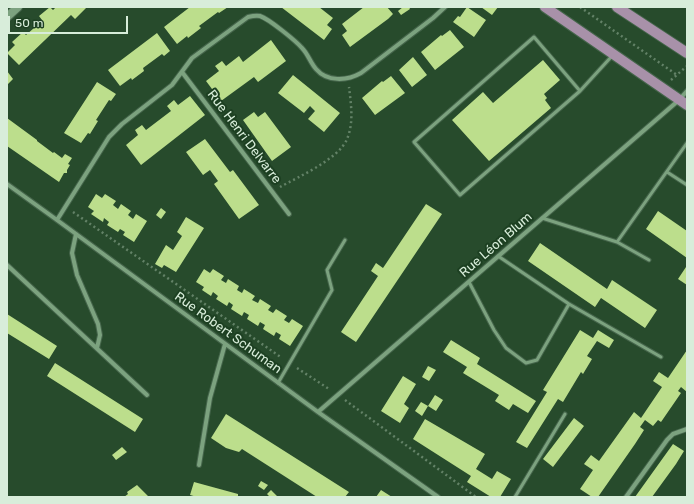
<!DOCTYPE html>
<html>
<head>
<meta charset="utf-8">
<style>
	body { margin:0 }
	#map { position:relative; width:694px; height:504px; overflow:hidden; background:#274b2c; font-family:Rubik,sans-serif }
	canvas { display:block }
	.frame { position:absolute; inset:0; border:8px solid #d8edda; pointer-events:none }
	.scale { position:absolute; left:8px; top:16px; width:120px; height:18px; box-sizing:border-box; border:2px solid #d8edda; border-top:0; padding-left:5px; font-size:12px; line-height:14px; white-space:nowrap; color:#d8edda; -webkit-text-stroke:3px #1d4022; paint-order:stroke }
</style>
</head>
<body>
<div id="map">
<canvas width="694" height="504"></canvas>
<div class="frame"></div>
<div class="scale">50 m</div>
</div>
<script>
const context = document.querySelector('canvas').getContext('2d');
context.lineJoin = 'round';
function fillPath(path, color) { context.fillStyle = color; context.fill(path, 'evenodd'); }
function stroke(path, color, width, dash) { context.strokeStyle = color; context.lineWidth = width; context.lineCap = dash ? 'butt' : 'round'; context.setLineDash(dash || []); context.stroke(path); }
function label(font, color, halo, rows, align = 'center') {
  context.font = font + ' Rubik,sans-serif'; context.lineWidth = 4; context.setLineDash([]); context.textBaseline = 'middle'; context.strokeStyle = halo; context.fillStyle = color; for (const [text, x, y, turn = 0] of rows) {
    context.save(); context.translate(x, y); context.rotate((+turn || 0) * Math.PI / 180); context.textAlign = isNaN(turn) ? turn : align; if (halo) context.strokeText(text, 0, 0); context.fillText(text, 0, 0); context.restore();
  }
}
fillPath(new Path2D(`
	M50,7L53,10L56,7H87L75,19L71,15L19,65L7,53L15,45L12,42L23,32L26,35L34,28L42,20L39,16Z
	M190,7H228L219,13L218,12L199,26L201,28L188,38L187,36L177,44L164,27Z
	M281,7H319L333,18L327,25L332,29L324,40Z
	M364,7H387L393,14L388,19L350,47L342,35L347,31L342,24Z
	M403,7H409L410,9L401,15L398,11Z
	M467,7L486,20L474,37L453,22L458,16L460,17Z
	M481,7H498L492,15Z
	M450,30L464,47L435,70L421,52L441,35L442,36Z
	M157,33L170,51L164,56L162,54L143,68L144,71L132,80L131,78L120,86L108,70Z
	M271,40L286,61L258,82L254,77L221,101L206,81L219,71L215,66L222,61L226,66L239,56L243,62Z
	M413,57L427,75L412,87L399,70Z
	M543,60L560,80L544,94L547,98L545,100L551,108L489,161L452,120L483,92L493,103Z
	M7,71L13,79L7,85Z
	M293,75L340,113L324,132L308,119L315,111L310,106L304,113L278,93Z
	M391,76L405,93L375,115L362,98L382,81L383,82Z
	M97,82L116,94L111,101L109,100L96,120L98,121L90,134L88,133L81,143L64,133Z
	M190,96L205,115L141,165L126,145L138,135L135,130L142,125L146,130L171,111L167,106L174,100L178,105Z
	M254,112L258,117L265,112L291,147L272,161L243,120Z
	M7,118L37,140V141L53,153L54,152L62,158L65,154L72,158L68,164L70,165L67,170V173H64L59,182L7,146Z
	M205,139L230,172L233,170L259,205L239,219L214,184L218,181L210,170L203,175L186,152Z
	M96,194L102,198L105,194L116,201L113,205L118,209L121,204L131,211L128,215L133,219L136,214L147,221L134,242L123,235L125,232L120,229L118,232L107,225L109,222L104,218L103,222L91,214L94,211L88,207Z
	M426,204L442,214L356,342L341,332L378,276L371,271L376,263L383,268Z
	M161,208L166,212L161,219L156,215Z
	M658,211L687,231V258L646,229Z
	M186,217L204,228L176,272L164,265L162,268L155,264L166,245L173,250L182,236L177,232Z
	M540,243L607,289L612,280L657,310L645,328L601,298L595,307L528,261Z
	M686,267L687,268V285L678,279Z
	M204,269L210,273L213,269L224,276L221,280L226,283L228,279L239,286L237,290L242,293L244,289L255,296L252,300L258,303L260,299L271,306L268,310L273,313L276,309L287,316L284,320L289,323L292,319L303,326L290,346L279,339L281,335L276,332L274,336L263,329L265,325L260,322L258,326L247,319L249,315L244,312L242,316L231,309L233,305L229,302L227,306L216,299L218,296L213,292L211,296L202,290L204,287L196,282Z
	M7,314L57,346L49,359L7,333Z
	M580,330L593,338L598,330L614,340L609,348L597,341L587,356L592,359L583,374L581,372L563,402L558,399L527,448L516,442L547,392L543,390Z
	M451,340L480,358L477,364L536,401L528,413L513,404L509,410L495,401L499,395L463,373L467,367L443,352Z
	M687,350V392L681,387L678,391L681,393L661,422L658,420L653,426L645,420L640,427L644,430L635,444L598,497H592L580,489L593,470L584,464L591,455L599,461L634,412L641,418L662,387L653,381L659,372L668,378Z
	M55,363L143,419L135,432L47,376Z
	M428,366L436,370L429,381L422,377Z
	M403,376L416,384L404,404L409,408L400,423L381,411Z
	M435,395L443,400L436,411L428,406Z
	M421,402L428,406L422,416L415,411Z
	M226,414L349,492L345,497H317L242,449L239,452L226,448L211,438Z
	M574,418L584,426L553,467L543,459Z
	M425,419L485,454L476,469L492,479L497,471L511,479L500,497H491L467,482L471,476L413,439Z
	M673,444L684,451L676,464L652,497H635Z
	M122,447L127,452L116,460L112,455Z
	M261,481L268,485L264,490L258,486Z
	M194,482L238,494V497H197L190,495Z
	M137,485L149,497H124L128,494L127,492Z
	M271,490L278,497H270L267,494Z
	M381,490L392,497H376Z`), '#bcde8c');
const lane = new Path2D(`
	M580,91L534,37L414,142L460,195L580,91L612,56
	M667,172L687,185
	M542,218L617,242L687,143
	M617,242L649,260
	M498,256L569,304L661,357
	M469,282L494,330L506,348L526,363L537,360L569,304
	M278,383L332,290L327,270L345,240
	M515,497L565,414`);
const street = new Path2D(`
	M182,72L289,214
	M7,184L57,220L318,412L438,497
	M57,220L109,137L122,124L172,85L192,58L248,17C252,16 256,15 260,16C269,19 296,41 302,48C308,54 310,62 316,69C327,82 347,81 361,73L433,18L445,7
	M76,234L72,253L77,275L98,324L100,335L97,348
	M7,265L147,395
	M318,412L679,100L687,91
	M199,465L210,398L225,344
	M626,497L667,440L673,434L687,429`);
const secondary = new Path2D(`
	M7,17L18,7`);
const primary = new Path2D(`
	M545,7L687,105
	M617,7L687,53`);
stroke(lane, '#45654b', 5);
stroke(street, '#45654b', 6);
stroke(secondary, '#45654b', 10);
stroke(primary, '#45654b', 12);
stroke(new Path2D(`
	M580,7L677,75
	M671,80L687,66
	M280,187C298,177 339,159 347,139C354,123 351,104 349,87
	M73,212L282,358
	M297,368L329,389
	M345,400L476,497`), '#638267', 2.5, [2, 3]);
stroke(lane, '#7ca27f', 3);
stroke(street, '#7ca27f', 4);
stroke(secondary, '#7ca27f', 8);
stroke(primary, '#a891a9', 10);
label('13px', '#d8edda', '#1d4022', [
	["Rue Henri Delvarre",244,137,53],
	["Rue Léon Blum",496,245,-41],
	["Rue Robert Schuman",228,333,36]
]);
</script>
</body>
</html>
